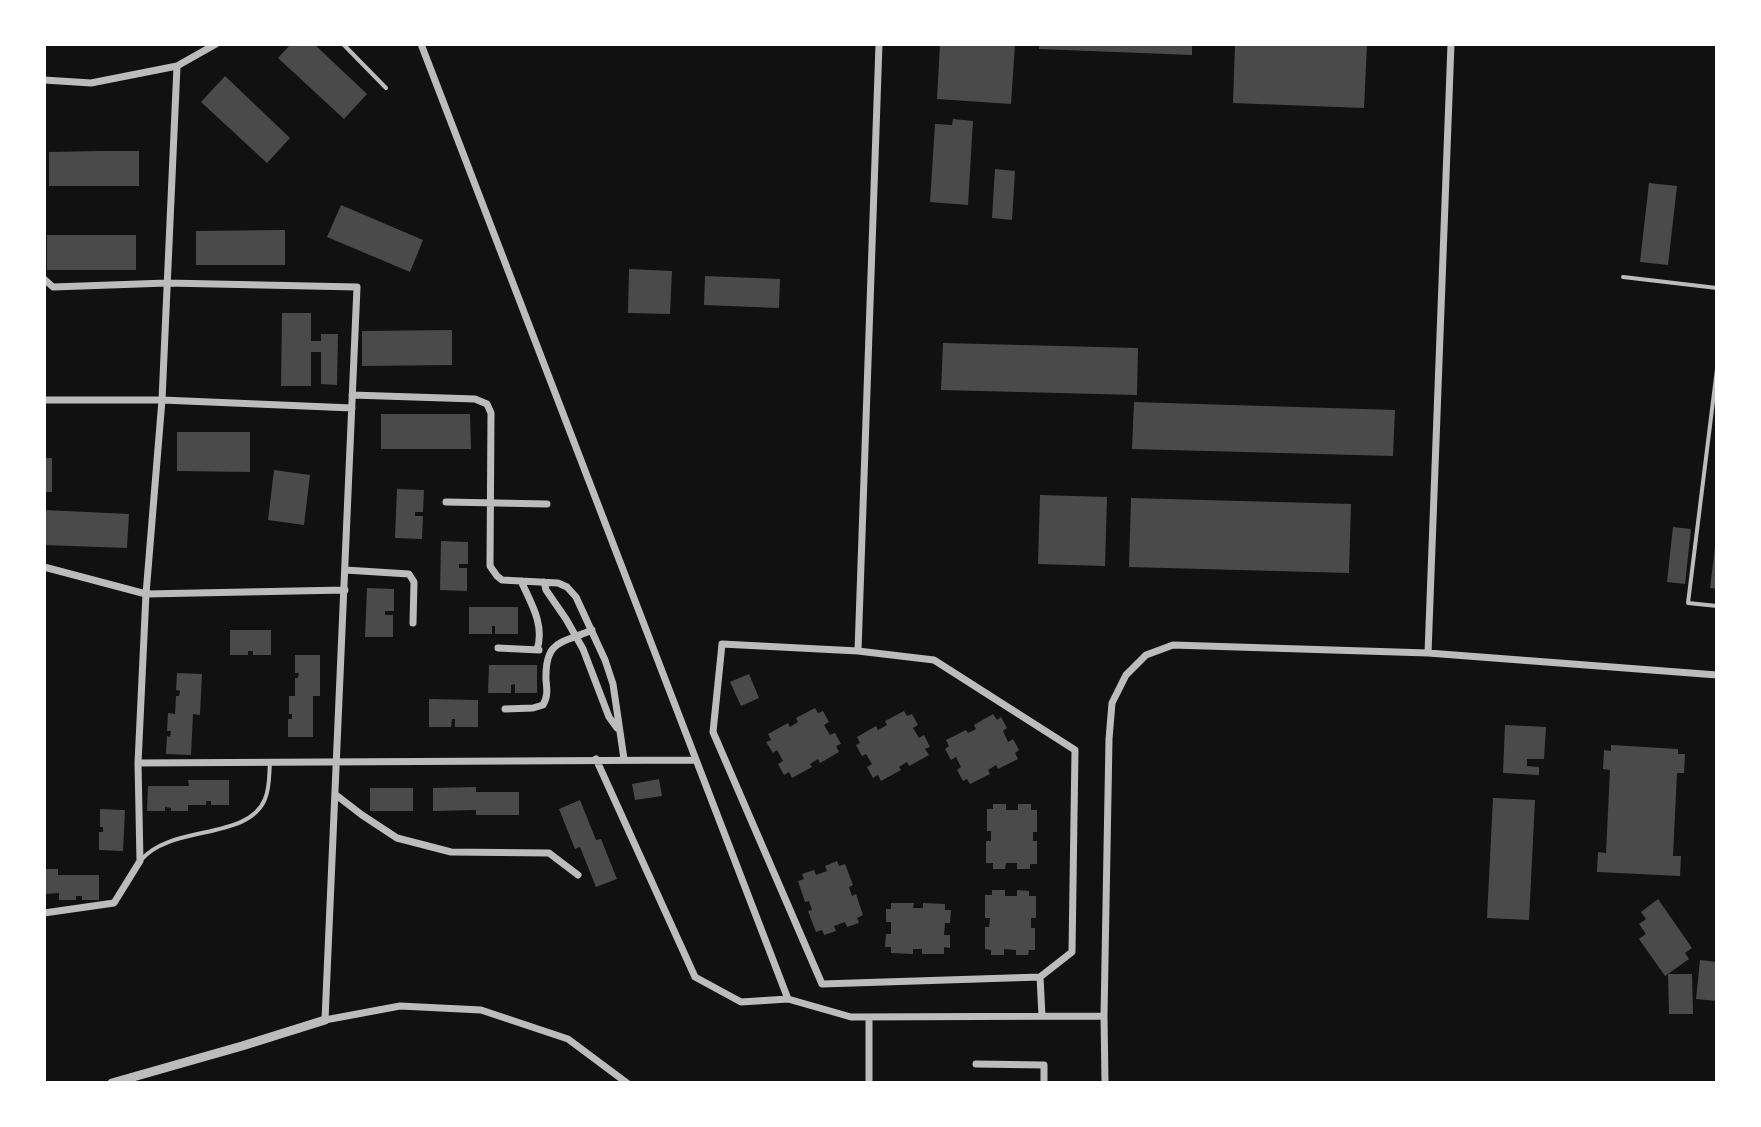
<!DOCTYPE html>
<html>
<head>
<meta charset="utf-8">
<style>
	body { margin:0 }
	#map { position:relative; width:1761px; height:1127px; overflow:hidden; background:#111; font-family:Roboto,sans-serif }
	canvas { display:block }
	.frame { position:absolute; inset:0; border:46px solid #fff; pointer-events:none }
</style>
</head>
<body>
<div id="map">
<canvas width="1761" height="1127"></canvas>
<div class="frame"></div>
</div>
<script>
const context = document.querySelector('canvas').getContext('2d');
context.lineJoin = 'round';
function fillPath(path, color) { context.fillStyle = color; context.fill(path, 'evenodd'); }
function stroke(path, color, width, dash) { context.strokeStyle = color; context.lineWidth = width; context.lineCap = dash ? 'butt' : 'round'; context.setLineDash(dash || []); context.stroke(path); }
fillPath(new Path2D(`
	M291,44H314L367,94L344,119L278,58Z
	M940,44H1015L1011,104L937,99Z
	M1039,44H1192V55L1039,49Z
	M1235,44H1367L1364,108L1233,103Z
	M225,76L290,138L267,163L201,102Z
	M953,119L973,121L968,205L930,202L935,124L952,125Z
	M100,151H139V186H49V152Z
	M995,169L1015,171L1012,220L992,218Z
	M1649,183L1677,186L1668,265L1640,262Z
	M341,205L423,240L410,272L327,237Z
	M285,230V265H196V231Z
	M47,235H136V270H47Z
	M629,269L672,271L670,314L628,313Z
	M705,276L780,279L779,308L704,305Z
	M282,313H311V341H321V334H338L337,385L321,384V352H311V386H281Z
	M452,330V365L362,366V331Z
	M943,343L1138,348L1137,395L941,390Z
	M1134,402L1395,410L1393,456L1132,449Z
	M381,414H470L471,449H381Z
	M177,432H250V472L177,471Z
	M44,458H52V492H44Z
	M274,470L310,475L304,525L268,520Z
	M397,489L424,490L423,512H415V516H423L422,539L395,538Z
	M1040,495L1107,497L1105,566L1038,564Z
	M1131,498L1351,504L1349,573L1129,567Z
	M44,510L129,514L127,548L44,545Z
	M1673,527L1691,529L1685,584L1667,582Z
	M441,541L468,542V564H459V568H467V591L440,590Z
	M1715,547H1717V589L1710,588Z
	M367,588L394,589V611H385V615H393V637H365Z
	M469,607H518V634H495V626H492V634H469Z
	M230,630H271V655H253V651H248V655H230Z
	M295,655H320V696H313V737H288V719H292V714H289V696H295V678H298L299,673H295Z
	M489,665H537V693H515V684L511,685V693H488Z
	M177,673L202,674L200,715L193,714L191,755L166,754L167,736L170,737L171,731H167L168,713L175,714L176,696H179L180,691L176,690Z
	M749,674L759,698L741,706L730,682Z
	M429,699L478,700V727H455V719H452L451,727H429Z
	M815,708L818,713L823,711L829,722L824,725L830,735L835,733L841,744L836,746L839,752L820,763L818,759L810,764L812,767L792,778L789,772L784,775L778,764L783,761L777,750L773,753L766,742L771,740L768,734L788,723L790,727L798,722L796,718Z
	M904,711L907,716L912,714L918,725L913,728L919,738L924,735L930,747L925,749L929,755L909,766L907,762L899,767L901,770L881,781L878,775L873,778L867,767L872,764L866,754L862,756L856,745L860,743L857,737L876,726L878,730L887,725L885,721Z
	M993,714L997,720L1001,717L1007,728L1003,731L1008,742L1013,739L1019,750L1015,753L1018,759L998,769L996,765L988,770L990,774L970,784L967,779L963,781L957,770L961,767L956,757L951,760L945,749L949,746L946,740L966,730L968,733L976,729L974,725Z
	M1505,725L1546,727L1544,759H1527V766L1539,767V775L1503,773Z
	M1611,745L1678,749V754H1685L1684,773H1677L1673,856H1681L1680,876L1597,872L1598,852L1606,853L1610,770L1603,769L1604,750L1611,751Z
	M659,779L662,796L635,800L632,784Z
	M188,780H229V805H211V801H206V805H188V811H171V808L165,807V811H147L148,786H189Z
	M476,787V792H519V815H476V810L433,811V788Z
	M370,788H413V811H370Z
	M1493,798L1535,800L1529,920L1487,918Z
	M580,800L596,840L601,839L617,879L596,887L580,847L575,849L559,809Z
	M993,804H1006V810H1018V804H1031V810H1037V832H1033V841H1037V864H1030V869H1017V863H1006L1005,869H993V863H986V841H991V831H987V809H993Z
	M100,809L125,810L123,851L99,850V832H103V827H100Z
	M837,861L839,866L845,864L853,885L849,887L852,896L856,894L863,915L857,918L859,923L847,927L845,922L834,926L836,931L824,935L822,930L816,932L808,911L812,910L809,901L805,902L798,881L804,879L802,874L814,870L816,875L827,871L825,866Z
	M44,869H58V875H99V900H82V896H76V900H59V893L44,894Z
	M992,890H1005V896H1017V890L1029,891V896H1036V918H1031V928H1035V950H1029L1028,955H1016V950L1004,949V955H991V950L985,949V927H989L990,918H985V895H992Z
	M1658,899L1692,948L1685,953L1689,959L1668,974H1692L1693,1014H1669L1668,974L1665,976L1639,939L1646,934L1639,924L1646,919L1641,912Z
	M891,903H914L913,908H923V903L945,904V910H951L950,923H945L944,935H950V948L944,947V954H922V949H913V954L891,953V947H885L886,934H891V922H886V909H891Z
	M1700,960L1717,962V1001L1696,999Z`), '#4a4a4a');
stroke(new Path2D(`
	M343,44L386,88
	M1623,277L1717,288
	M1717,369L1688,603L1717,606
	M141,860C171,824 248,841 265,799C270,787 269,774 270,762`), '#bcbcbc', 4);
stroke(new Path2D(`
	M421,44L788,999L851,1017L1104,1016
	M44,80L91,83L177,66L216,44
	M44,279L53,287L167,283L357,287L325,1020L400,1006L481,1010L568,1039L627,1083
	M352,395L475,399L487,404L491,413L490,566L497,576L502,580L558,583L567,587L576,597L605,660L613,684L624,759
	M44,400H162L352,408
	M446,502L547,504
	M44,567L146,594L345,590
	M345,570L409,574L414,582L413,623
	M521,581C531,603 545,625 537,650
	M544,582L546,590L566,619L583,649L609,717L617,728
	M722,644L858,651L934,660L1075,750L1072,952L1040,977L822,984L713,732Z
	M498,648L539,650
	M858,651L879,44
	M1428,653L1451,44
	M505,709L533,708L543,705C548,697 547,689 546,680C545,640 560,644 592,630
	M596,759L695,977L741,1002L788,999
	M138,763L696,760
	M336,795L362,815L397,838L451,852L549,853L578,875
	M44,913L114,903L140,861L138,763L146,594L162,400L177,66
	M1040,977L1042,1016
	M869,1017V1083
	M976,1064L1044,1065V1083
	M1105,1083L1104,1016L1109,739L1112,703L1126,675L1146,655L1173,645L1428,653L1717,675`), '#bcbcbc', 7);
stroke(new Path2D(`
	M112,1083L242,1046L325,1020`), '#bcbcbc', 9);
</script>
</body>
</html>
